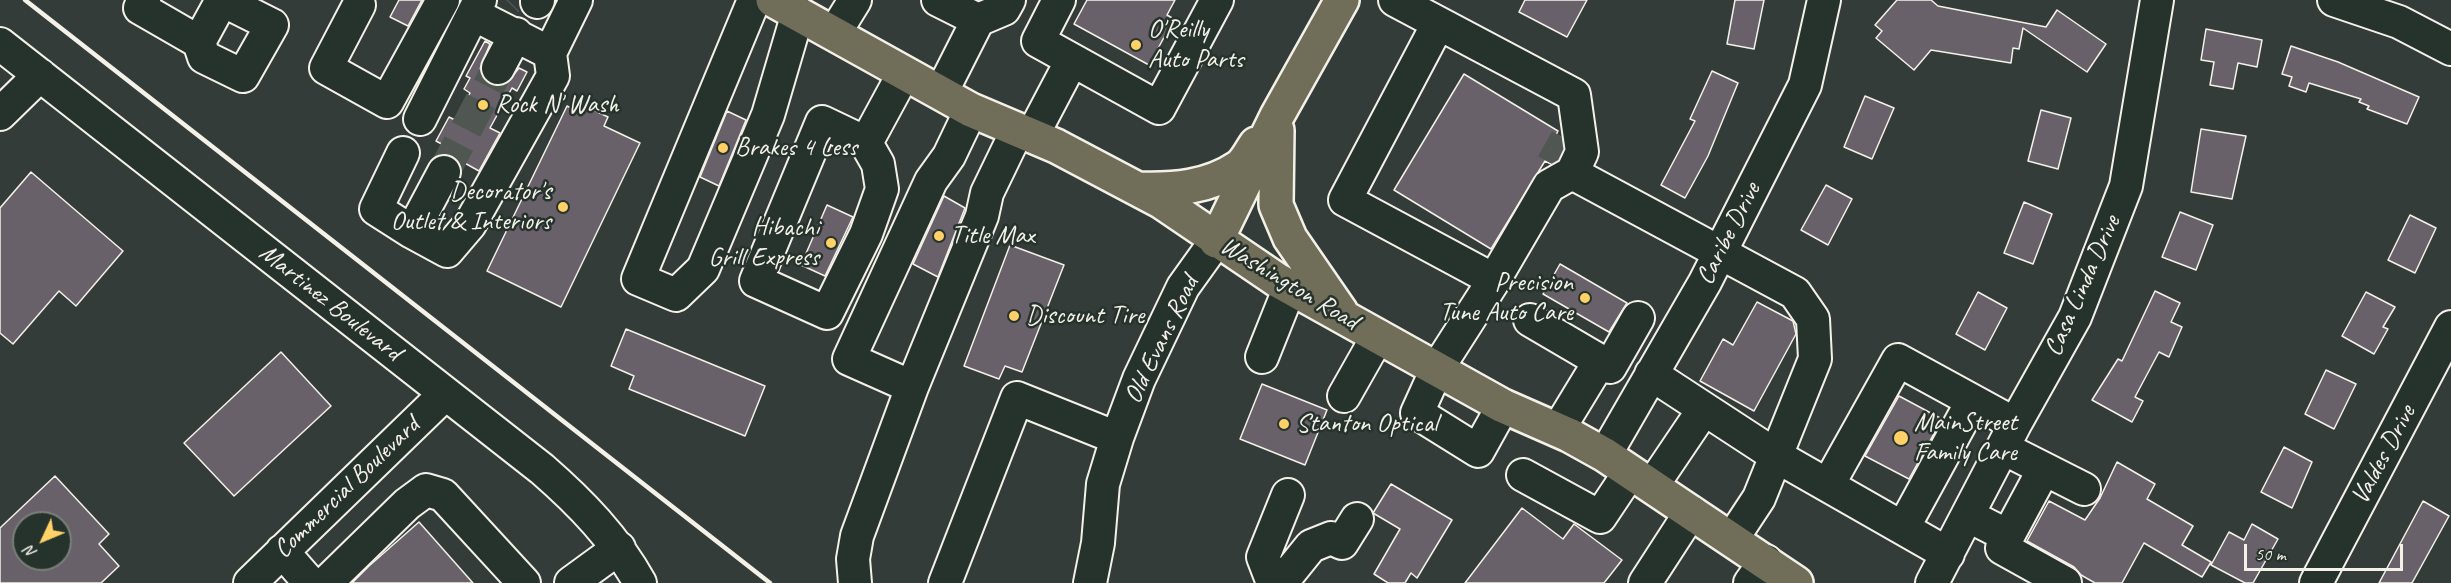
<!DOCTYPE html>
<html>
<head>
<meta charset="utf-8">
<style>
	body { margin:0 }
	#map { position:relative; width:2451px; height:583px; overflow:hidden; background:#333c39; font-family:Caveat,sans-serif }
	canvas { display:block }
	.north { position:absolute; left:12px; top:511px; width:60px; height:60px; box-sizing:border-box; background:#26332d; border:2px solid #787f78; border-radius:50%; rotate:226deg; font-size:16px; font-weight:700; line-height:24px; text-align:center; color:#f4f1e8 }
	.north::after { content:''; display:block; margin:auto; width:21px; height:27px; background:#ffd166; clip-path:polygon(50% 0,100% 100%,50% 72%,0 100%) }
	.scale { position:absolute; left:2244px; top:544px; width:159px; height:27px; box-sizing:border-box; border:3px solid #f4f1e8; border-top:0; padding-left:8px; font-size:18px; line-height:21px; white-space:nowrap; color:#f4f1e8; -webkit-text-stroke:4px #26332d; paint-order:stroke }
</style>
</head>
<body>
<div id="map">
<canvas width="2451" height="583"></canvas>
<div class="north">N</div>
<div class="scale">50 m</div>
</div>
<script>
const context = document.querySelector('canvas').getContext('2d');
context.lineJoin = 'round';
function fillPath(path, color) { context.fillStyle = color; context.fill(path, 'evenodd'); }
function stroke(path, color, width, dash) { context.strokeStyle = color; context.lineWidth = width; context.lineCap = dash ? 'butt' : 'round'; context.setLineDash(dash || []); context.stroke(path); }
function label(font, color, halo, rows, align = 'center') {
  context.font = font + ' Caveat,sans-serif'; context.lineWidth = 5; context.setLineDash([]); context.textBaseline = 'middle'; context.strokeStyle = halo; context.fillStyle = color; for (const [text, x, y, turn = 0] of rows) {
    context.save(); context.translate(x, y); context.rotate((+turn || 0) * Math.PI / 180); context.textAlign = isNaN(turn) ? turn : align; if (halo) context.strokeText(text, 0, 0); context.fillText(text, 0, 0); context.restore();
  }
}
const building = new Path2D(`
	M399,0H422L408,26L390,17Z
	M1087,0H1175L1167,15L1174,19L1149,65L1074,24Z
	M1525,0H1587L1567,37L1519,12Z
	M1735,0H1764L1754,49L1727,44Z
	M1897,0H1931L1938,6L2046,27L2057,10L2106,44L2087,72L2023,28L2019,49L2013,48L2011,63L1931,50L1914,70L1876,38L1882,31L1875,25Z
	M2206,29L2262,40L2257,67L2238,63L2233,89L2210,85L2214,62L2201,60Z
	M485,41L490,44L480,69L483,78L489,84L498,86L507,83L519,68L527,72L517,91L512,88L490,128L500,133L479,171L461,161L464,156L436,141L449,117L455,120L470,93L464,89L470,78L466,76Z
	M2291,46L2338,62L2419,97L2407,124L2367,109L2369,106L2359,102L2361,99L2309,83L2306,92L2289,86L2292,77L2282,74Z
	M1712,71L1738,83L1708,156L1685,198L1661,185L1695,121L1690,119Z
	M1464,74L1558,131L1556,135L1562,138L1563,149L1558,160L1551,164L1545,161L1491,249L1394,190Z
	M1865,96L1894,108L1872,159L1844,147Z
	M567,106L583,114L587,107L608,117L604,126L640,143L561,307L487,271Z
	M2041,110L2071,118L2058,169L2028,161Z
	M727,111L746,120L719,186L700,177Z
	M2201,129L2246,136L2232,199L2191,192Z
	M31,172L123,251L76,306L59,291L13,344L0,333V208Z
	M1826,185L1852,199L1828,245L1801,230Z
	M944,196L965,208L938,277L913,264Z
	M2024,202L2052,214L2033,264L2004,253Z
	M827,205L853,217L825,276L801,265Z
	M2180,212L2213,225L2196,270L2162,257Z
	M2410,215L2436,228L2415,273L2388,260Z
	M1010,245L1064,265L1022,372L1005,366L999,379L964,366Z
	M1560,264L1627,303L1609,332L1543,294Z
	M2155,291L2180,303L2171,322L2182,327L2169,357L2159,352L2135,397L2143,401L2132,422L2092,400L2118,359L2122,361Z
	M1978,292L2007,308L1985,350L1956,334Z
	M2366,292L2395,307L2383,327L2388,329L2374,354L2342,336Z
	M1757,302L1793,321L1796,334L1754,411L1700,381L1723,339L1733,345Z
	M626,329L765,386L745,436L629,389L634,376L611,366Z
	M281,352L331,406L234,496L184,443Z
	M2326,370L2356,384L2334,429L2305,414Z
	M1262,384L1327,410L1305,465L1240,439Z
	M1899,396L1942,419L1909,479L1865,456Z
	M2284,447L2312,462L2292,508L2261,492Z
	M2117,462L2155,484L2147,499L2193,526L2182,545L2211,562L2202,577L2144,543L2122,583H2095L2081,575L2074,567L2027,541L2049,501L2085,520L2100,498Z
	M55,476L109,534L99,544L119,566L101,583H0V528ZM24,523H60V559H24Z
	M1391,484L1452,520L1417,578L1411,573L1405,583H1388L1374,574L1400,529L1373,513Z
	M2423,501L2449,516L2412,583H2379Z
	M1522,508L1563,539L1574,524L1622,560L1604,583H1465Z
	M419,522L473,583H352L369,566Z
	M2252,524L2278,539L2253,583H2245L2211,565L2229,532L2244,540Z`);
fillPath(building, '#68616a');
stroke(building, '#f4f1e8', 1.5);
stroke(new Path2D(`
	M507,1L508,0
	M1552,164L1566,139
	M444,172L498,68`), '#505753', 32, [32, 16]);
const minor = new Path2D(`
	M144,0L140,8L199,42L222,0
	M754,0L638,279L676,295L703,269L768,115L798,13
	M938,0L978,20
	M1059,0L1038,41L1159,108L1217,0
	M1395,0L1574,95L1582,152L1572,173L1549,186L1494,280L1437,369L1417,413L1478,451L1503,406
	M2334,0L2399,22L2451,49
	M537,2L538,0
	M359,5L326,68L387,102L443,0
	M1438,24L1345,200L1494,280
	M834,34L855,0
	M199,42L204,57L243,76L272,25L222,0
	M0,44L542,469C581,503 615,538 640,583
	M550,53L576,0
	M498,68L516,34
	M941,93L978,20L1004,9L1009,0
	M0,114L40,75
	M420,119L480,0
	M822,122L866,143L878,164L882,189L866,234L827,313L756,281Z
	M1032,136L1072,60
	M866,143L904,73
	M403,153L376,209L412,232L444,172
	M1572,173L1795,293L1813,319L1815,359L1759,498L1732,539
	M412,232L447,251L470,224L553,76L550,53L473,14
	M1530,320L1600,361L1558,430
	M1262,357L1290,287
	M1610,367L1638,318
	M1651,374L1778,457L1948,554
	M912,387L849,359L931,181L949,156L971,110
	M1344,396L1378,336
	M2003,448L2084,489
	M1605,455L1705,282L1805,85L1824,0
	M1523,475L1600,517L1630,472
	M1828,485L1898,360L2015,424
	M1652,486L1704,409
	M1969,516L2008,536L2002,548L2065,583
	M1903,528L1972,402
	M2008,536L2044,469
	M282,551L310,583
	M250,583L445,394
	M326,583L407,504L426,490L443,495L524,583
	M571,583L619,548
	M855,583L853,559L857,536L912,387L982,216L987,193L1017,131
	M945,583L1017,398L1117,438
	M1090,583L1098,543L1103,484L1117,438L1139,379L1183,287L1216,241
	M1273,583L1263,557L1288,495
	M1281,583L1311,546L1331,538L1342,543L1357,519
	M1645,583L1691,512
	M1750,583L1766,561
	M1932,583L2015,424L2075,317L2126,186L2157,0
	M2316,583L2451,327`);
const major = new Path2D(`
	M773,0L971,110L1056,146L1162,202L1277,280L1503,406L1569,435L1605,455L1796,583
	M1277,130L1276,205L1290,238L1341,312
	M1138,189C1173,190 1208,188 1239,167C1246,162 1251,151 1256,144
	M1216,241L1277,116L1342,0`);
stroke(minor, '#f4f1e8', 36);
stroke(major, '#f4f1e8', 38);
stroke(minor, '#26332d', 32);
stroke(major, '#706e59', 33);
stroke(new Path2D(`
	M25,0L770,583`), '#f4f1e8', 4.5);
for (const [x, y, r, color] of [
	[1136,45,6,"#ffd166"],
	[483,105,6,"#ffd166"],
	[723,148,6,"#ffd166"],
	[563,207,6,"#ffd166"],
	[939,236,6,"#ffd166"],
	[831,243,6,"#ffd166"],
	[1585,298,6,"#ffd166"],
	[1014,316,6,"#ffd166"],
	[1284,424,6,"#ffd166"],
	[1901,438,8,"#ffd166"]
]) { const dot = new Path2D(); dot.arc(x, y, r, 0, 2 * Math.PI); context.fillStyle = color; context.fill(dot); stroke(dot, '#26332d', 2); }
label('26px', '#f4f1e8', '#26332d', [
	["O'Reilly",1148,30],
	["Auto Parts",1148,60],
	["Rock N' Wash",495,105],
	["Brakes 4 Less",735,148],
	["Decorator's",551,192,"right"],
	["Outlet & Interiors",551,222,"right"],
	["Hibachi",819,228,"right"],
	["Grill Express",819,258,"right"],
	["Title Max",951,236],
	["Precision",1573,283,"right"],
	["Tune Auto Care",1573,313,"right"],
	["Discount Tire",1026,316],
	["MainStreet",1914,423],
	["Family Care",1914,453],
	["Stanton Optical",1296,424]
], 'left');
label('26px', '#f4f1e8', '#26332d', [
	["Caribe Drive",1729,234,-63],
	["Washington Road",1289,284,31],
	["Casa Linda Drive",2083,286,-66],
	["Martinez Boulevard",330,303,38],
	["Old Evans Road",1162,340,-64],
	["Valdes Drive",2384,455,-62],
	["Commercial Boulevard",347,488,-44]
]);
</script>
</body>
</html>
